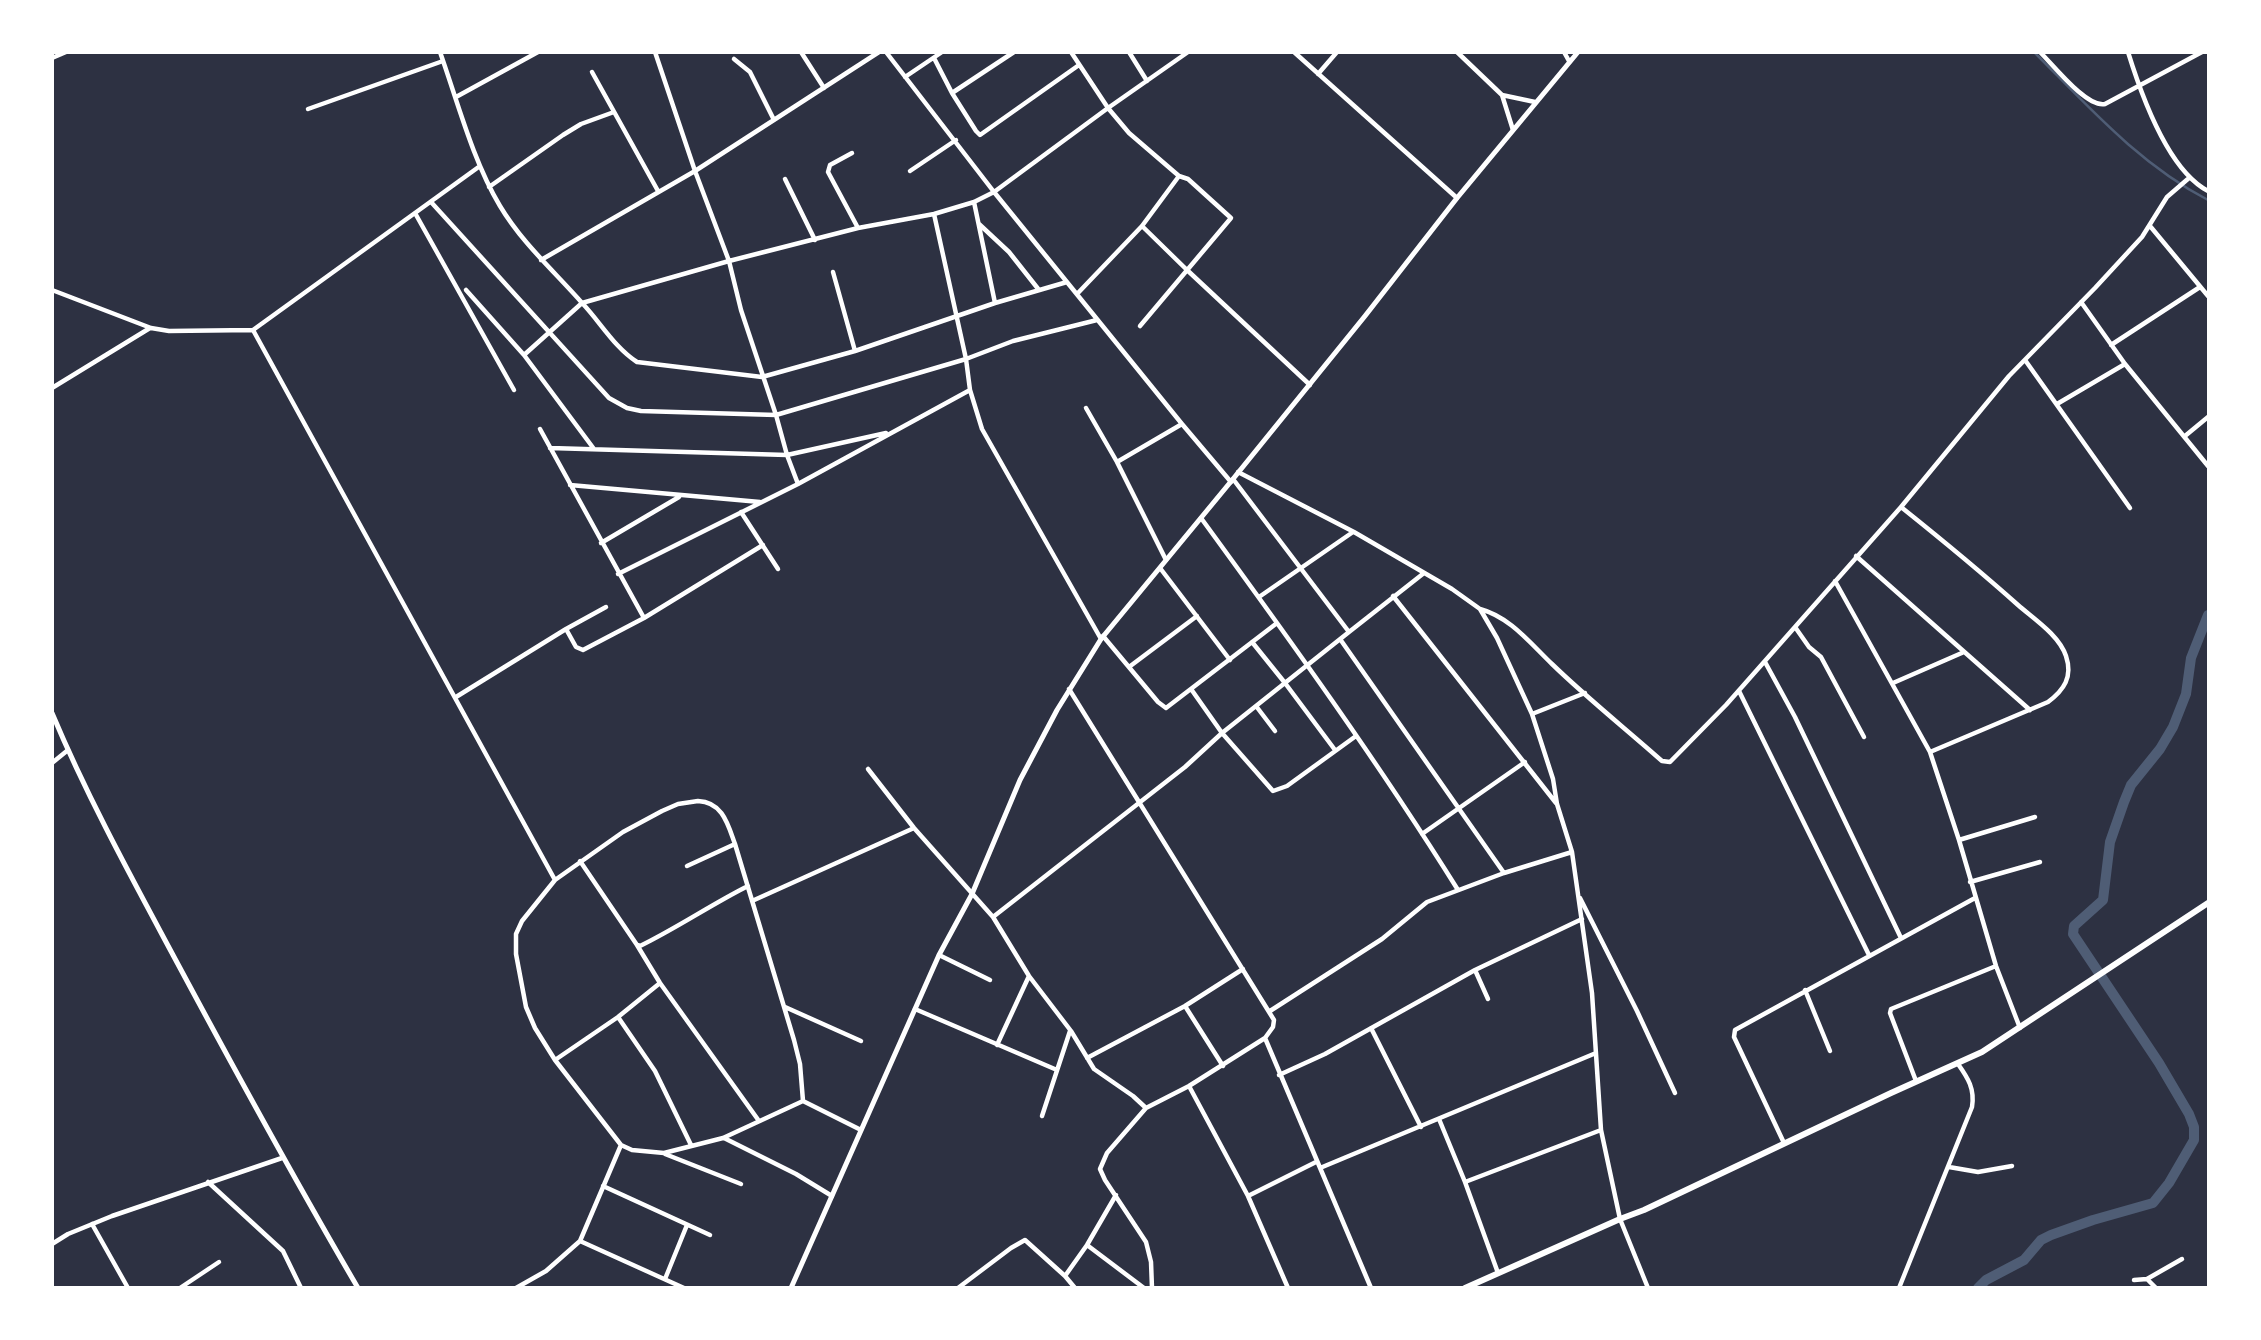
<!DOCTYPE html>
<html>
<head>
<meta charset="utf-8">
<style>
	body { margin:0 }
	#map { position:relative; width:2261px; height:1340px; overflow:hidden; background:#2d3142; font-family:"Source Sans 3",sans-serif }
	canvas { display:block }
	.frame { position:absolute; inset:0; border:54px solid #fff; pointer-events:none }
</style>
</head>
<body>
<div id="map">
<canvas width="2261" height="1340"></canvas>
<div class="frame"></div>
</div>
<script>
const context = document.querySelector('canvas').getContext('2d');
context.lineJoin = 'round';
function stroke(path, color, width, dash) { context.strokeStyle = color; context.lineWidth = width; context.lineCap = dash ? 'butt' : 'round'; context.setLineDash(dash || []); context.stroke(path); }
stroke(new Path2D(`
	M2034,52C2089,107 2139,164 2208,200`), '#4f5d75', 2.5);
stroke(new Path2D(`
	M1978,1288L1986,1280L2024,1260L2041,1240L2051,1235L2093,1220L2153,1203L2169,1183L2194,1140V1127L2189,1114L2159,1063L2073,934L2074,926L2103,900L2110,842L2124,802L2131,785L2160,749L2173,727L2186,694L2191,658L2208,615`), '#4f5d75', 10);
stroke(new Path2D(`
	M440,52C458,103 473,161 500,206C522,243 555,272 583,304C600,322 615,348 637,362L762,377L855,351L995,303L1067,282
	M655,52L695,171L729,261L741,310L776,415L787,455L798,484
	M801,52L824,88
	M886,52L994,192L1182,424L1231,482
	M1071,52L1108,108L1129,133L1179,176
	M1129,52L1147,81
	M1294,52L1457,198
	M1457,52L1502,95L1513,130
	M1564,52L1569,61
	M2040,52C2054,66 2087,108 2105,104L2202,52
	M2128,52C2141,94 2168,170 2208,191
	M52,58L66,52
	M934,58L952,93L976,131L980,135L1079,65
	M734,59L750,72L774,120
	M592,72L658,191
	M1318,74L1337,52
	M905,77L942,52
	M952,93L1014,52
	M1502,95L1535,102
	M456,97L538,52
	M308,109L443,61
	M852,153L830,165L828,172L858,228
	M910,171L956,140
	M785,179L815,240
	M489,187L563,135L581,124L614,112
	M431,202L609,398L627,408L641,411L776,415L966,359L1013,341L1097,320
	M974,202L995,303
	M415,213L514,390
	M934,214L966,359L970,390L982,429L1101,639
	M979,224L1009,252L1039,290
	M1142,226L1187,270L1310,385
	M2150,226L2208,296
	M541,260L695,171L879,52
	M833,272L855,351
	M52,290L151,328L169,331L253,330L480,166
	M466,290L524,355L594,449
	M1077,294L1142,226L1179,176L1188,179L1231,218L1140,326
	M2081,302L2125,364L2208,466
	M253,330L555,880
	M2111,345L2200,287
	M524,355L582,303L729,261L858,228L934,214L974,202L994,192L1108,108L1188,52
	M2025,360L2130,508
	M52,388L150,328
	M2057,404L2125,364
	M1086,408L1117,462L1166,560
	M540,429L644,618
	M2185,436L2208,417
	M550,448L787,455L886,433
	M1117,462L1182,424
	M1238,472L1354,532L1452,589L1480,609L1497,638L1532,714L1553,779L1557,804L1572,852L1592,993L1601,1130L1620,1219L1648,1288
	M570,485L760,502
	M1901,507C1941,539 1980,571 2018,605C2034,619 2059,635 2066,656C2073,677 2064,690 2048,702L1930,752L1959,840L1996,966L2020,1028
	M741,512L778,569
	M1201,518C1290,640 1378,762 1458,890
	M601,543L679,497
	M1856,556L2030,710
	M1160,568L1230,660
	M618,574L798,484L970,390
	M1835,581L1930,752
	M1393,596L1556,803
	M1259,597L1353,532
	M1480,609C1510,617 1530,643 1552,664C1587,698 1626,729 1662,761L1670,762L1726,705L1901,507L2009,376L2095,288L2142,237L2167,197L2189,178
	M1795,627L1809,647L1821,657L1864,737
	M566,629L576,647L583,650L644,618L763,545
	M1349,632L1424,573
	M1103,636L1158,702L1166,708L1277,623
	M1340,639L1504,873
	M1252,642L1285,683L1335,750
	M1765,662L1795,717L1901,938
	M1129,667L1197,616
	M1893,683L1964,652
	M1069,689L1274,1020L1273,1027L1265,1038L1189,1086L1146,1108
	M1191,689L1222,733L1273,791L1287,786L1356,736
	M1739,691L1869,955
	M456,697L566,629L606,607
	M1256,706L1275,731
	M1532,714L1585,693
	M52,763L68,750
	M868,769L914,828L993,917L1029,976L1071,1031L1094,1069L1133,1096L1146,1108L1107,1153L1100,1169L1105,1180L1146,1242L1151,1262L1152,1288
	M698,801C723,802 728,825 735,844L794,1040L800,1064L803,1101L723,1138L664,1153L632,1150L621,1145L555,1060L535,1028L526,1007L516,954V934L522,921L555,880L623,832L662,811L678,804Z
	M1422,834L1525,762
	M1959,840L2035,817
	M580,861L637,945L660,983L759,1121
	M687,866L735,844
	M1970,882L2040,862
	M1580,898L1637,1011L1675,1093
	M752,901L914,828
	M993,917L1185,767L1222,733L1349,632L1233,479
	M638,945L640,946C677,928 712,904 748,886
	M939,955L990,980
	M1475,970L1488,999
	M1805,990L1830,1051
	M1185,1006L1223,1066
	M785,1007L861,1041
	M915,1009L1057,1070
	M1270,1011L1382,939L1427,902L1504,873L1572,852
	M618,1017L655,1071L691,1145
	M1371,1028L1421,1127
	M1265,1038L1371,1288
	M997,1045L1029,976
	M1087,1058L1185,1006L1243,969
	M555,1060L618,1017L660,983
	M1279,1075L1325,1054L1475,970L1582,919
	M1916,1081L1890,1013L1891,1009L1996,966
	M1189,1086L1248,1196L1288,1288
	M803,1101L861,1130
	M1042,1116L1070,1031
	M1439,1119L1465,1182L1498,1273
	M724,1138L796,1174L832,1196
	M1784,1143L1734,1037L1735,1030L1975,898
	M665,1154L741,1184
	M1949,1167L1978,1172L2012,1166
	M1320,1168L1596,1053
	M208,1182L283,1251L301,1288
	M1465,1182L1601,1130
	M603,1186L710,1235
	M1248,1196L1316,1162
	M92,1224L128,1288
	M580,1241L684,1288
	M52,1244L68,1234L112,1216L282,1158
	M1087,1245L1144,1288
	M665,1279L687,1225
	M2147,1279L2182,1259
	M2134,1280L2147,1279L2156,1288
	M180,1288L219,1262
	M516,1288L546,1271L580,1241L621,1145
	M958,1288L1011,1248L1025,1240L1065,1276
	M1075,1288L1065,1276L1087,1245L1116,1195
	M1899,1288L1972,1107C1975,1089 1968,1078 1958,1064`), '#fff', 4.5);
stroke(new Path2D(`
	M52,713C89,801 135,884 180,968C238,1076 296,1182 358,1288
	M791,1288L939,955L972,894L1020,780L1057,710L1101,639L1233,479L1365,316L1457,198L1578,52`), '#fff', 5);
stroke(new Path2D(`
	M1465,1288L1620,1219L1644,1210L1891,1093L1982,1052L2208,903`), '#fff', 6);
</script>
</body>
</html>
